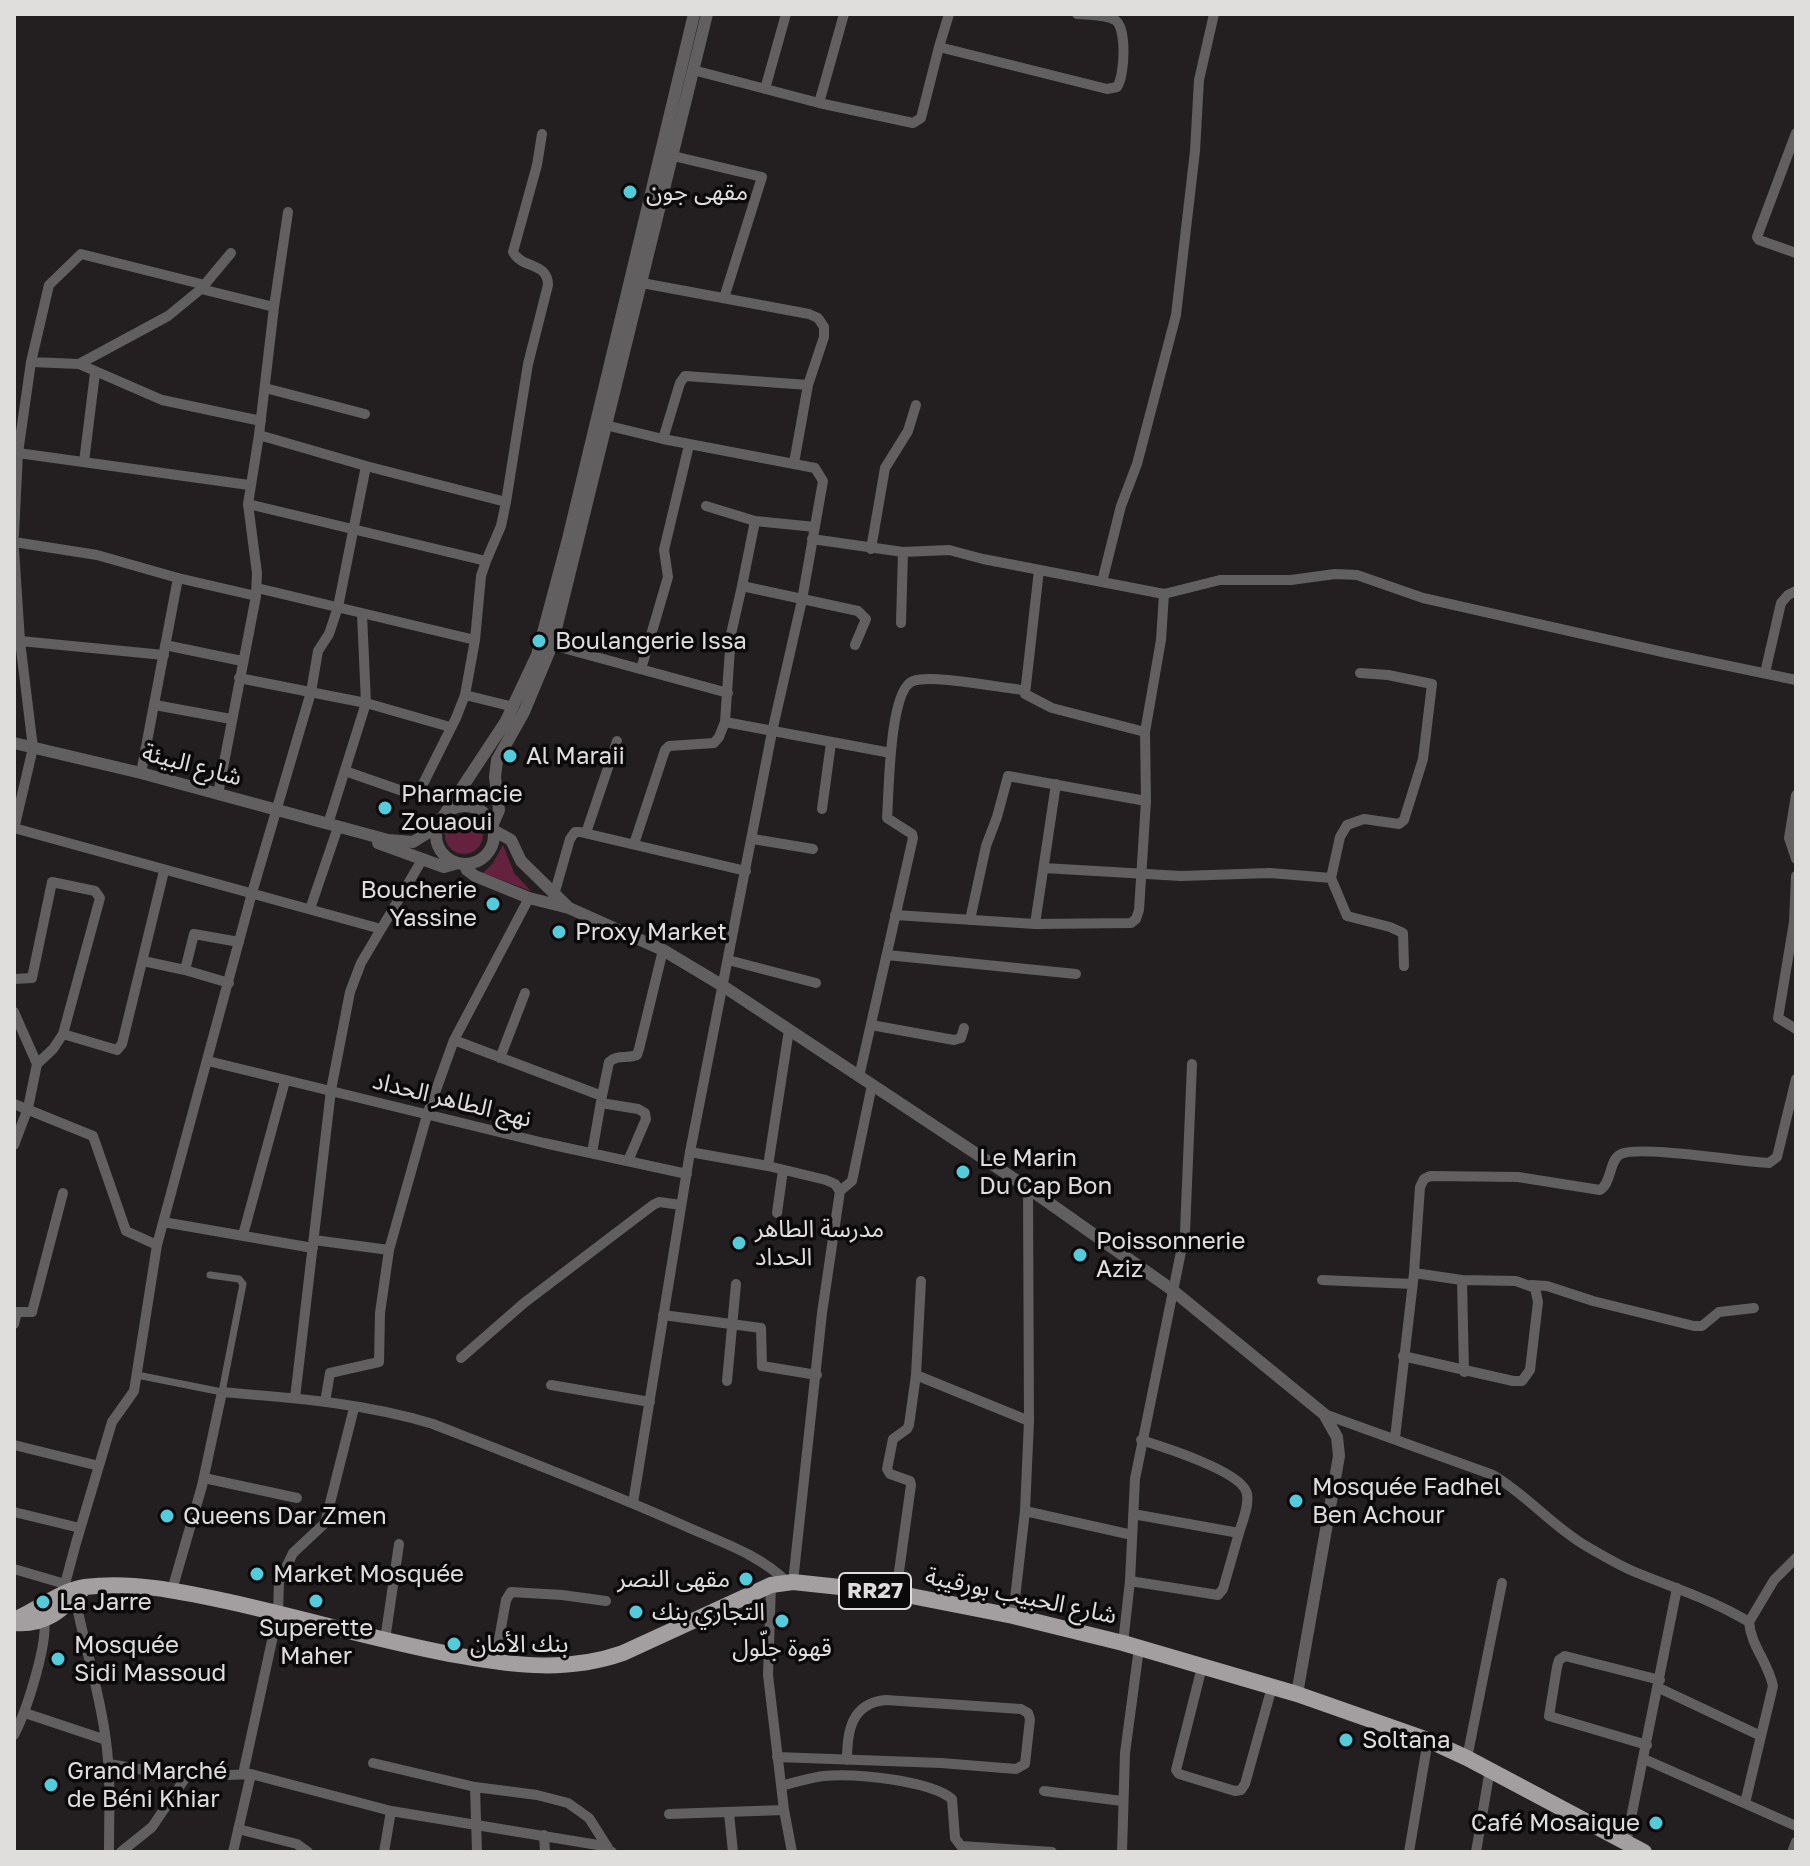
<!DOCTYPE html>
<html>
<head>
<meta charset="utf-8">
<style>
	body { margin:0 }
	#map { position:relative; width:1810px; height:1866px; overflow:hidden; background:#231f20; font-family:"Golos Text",sans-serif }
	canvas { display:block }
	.frame { position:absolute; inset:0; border:16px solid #e0dddd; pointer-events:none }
</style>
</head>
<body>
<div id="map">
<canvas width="1810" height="1866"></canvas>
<div class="frame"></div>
</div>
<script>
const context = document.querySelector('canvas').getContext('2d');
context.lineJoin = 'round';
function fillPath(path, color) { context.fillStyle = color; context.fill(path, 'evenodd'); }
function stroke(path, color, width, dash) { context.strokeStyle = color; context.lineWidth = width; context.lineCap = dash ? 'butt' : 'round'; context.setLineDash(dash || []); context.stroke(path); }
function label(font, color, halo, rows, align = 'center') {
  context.font = font + ' "Golos Text","Noto Sans Arabic",sans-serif'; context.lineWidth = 7; context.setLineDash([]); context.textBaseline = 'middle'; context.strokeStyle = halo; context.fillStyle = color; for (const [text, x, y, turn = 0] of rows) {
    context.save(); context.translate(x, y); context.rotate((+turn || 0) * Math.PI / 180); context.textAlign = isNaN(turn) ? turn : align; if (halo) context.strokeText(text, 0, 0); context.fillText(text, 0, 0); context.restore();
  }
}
fillPath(new Path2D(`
	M445 835a19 19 0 1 1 38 0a19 19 0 1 1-38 0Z
	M503,845L514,873L531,891L483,873L493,863Z`), '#65223e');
stroke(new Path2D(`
	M137,1375L222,1392L243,1284L239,1279L210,1275`), '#625f60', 7);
stroke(new Path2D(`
	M939,47L949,14
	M693,70L819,103L913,123L921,118L939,47L1107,89L1117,87C1125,76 1127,27 1115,20C1105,14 1088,15 1077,14
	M765,89L786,14
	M819,103L844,14
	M1796,133L1757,237L1759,240L1796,253
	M673,156L762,177L724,298
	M642,283L809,314L818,318L824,327V337L808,385L794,463
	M201,289L274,307L259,435L248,504L257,573L256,596L218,794
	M274,307L288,212
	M31,362L79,364L162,400L261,421
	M79,364L168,316L201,289L231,253
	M265,388L365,414
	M601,424L663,439L815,468L823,481L802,600L772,732L690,1152L633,1503
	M259,435L366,466L506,502L528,364L548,285C548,262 522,269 513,252L537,165L542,134
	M663,439L680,383L685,376L808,385
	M18,453L249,485
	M84,462L95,373
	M248,504L486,561L481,576L475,640L465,695L514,707
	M706,506L755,521L742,586
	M755,521L815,527
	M14,535L18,453L31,362L49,285L81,254L205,285
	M812,539L903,552L949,550L983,559L1164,594L1220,580H1291L1335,574L1357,575L1423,598L1667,653L1796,680
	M14,542L97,555L178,578L256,596
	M14,549L20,641L33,748L14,829
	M871,549L885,468L908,431L916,405
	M486,561L501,526L506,502
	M1039,570L1025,694L1052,708L1145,732
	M1102,582L1121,506L1137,464L1176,315L1195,151L1199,80L1214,14
	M257,588L475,640
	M901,623L903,552
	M20,641L164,655
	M165,645L242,661
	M552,645L728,693
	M641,669L668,577L664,550L689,445
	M1360,673L1388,675L1432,684L1423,759L1404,820L1399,824L1364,819L1347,825L1340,837L1331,878L1347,916L1390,927L1403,933L1404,966
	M1765,673L1781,603L1788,595L1796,591
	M239,678L366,703L362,614
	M155,705L231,719
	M725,722L891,753
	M345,771L411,794L420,790L456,718L465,695
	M141,773L178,578
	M1796,795L1789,838L1796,859
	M822,809L831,743
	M328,824L366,703L450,727
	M14,828L381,929
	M586,833L617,741
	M753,839L813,849
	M634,844L665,750L669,746L714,743L719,737L725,722L731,634L742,586L858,611L866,619L855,645
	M1044,868L1181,876L1270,873L1331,878
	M1796,876L1794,922L1778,1018L1796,1029
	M554,895L570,839L575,832H580L746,871
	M310,909L338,827
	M895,915L1035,924L1131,923L1136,919L1139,910L1146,801
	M970,920L986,846L997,817L1008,776L1146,801L1145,732L1161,640L1164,594
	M1035,924L1056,784
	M887,955L1076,974
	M728,960L816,983
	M143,961L185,970L194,934L239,942
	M185,970L229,983
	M14,979L32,978L52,882L95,891L100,898L63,1034L53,1049L37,1064L28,1108L14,1145
	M14,1012L37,1064
	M871,1025L954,1040L961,1038L964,1028
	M63,1034L117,1050L122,1044L164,871
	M454,1040L602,1096L592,1153
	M500,1058L525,993
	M208,1061L544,1143L687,1174
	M859,1077L913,838L912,834L887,818C889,794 889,689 913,681C933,674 1000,688 1024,690
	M602,1096L609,1062C617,1054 627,1059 637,1055L639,1049L663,950
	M601,1103L638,1109L645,1113L646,1119L628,1161
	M14,1104L93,1136L126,1231L157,1245
	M690,1152L768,1166L826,1180L835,1184L840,1191L822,1313L793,1582
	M768,1166L789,1030
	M840,1191L852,1181L872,1085
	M777,1213L783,1170
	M163,1222L313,1248
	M243,1235L285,1081
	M314,1240L389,1250
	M1322,1280L1412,1284
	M1462,1280L1464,1372
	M1531,1285L1547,1286L1593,1301L1694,1326H1702L1719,1312L1754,1308
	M663,1315L761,1328L762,1366L817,1375
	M14,1324L17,1312H32L63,1193
	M1403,1356L1513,1381H1522L1530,1370L1538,1302L1535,1288L1516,1281L1462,1280L1414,1273
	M461,1358L524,1303L653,1205L659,1202L681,1205
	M916,1375L1029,1421
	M727,1381L736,1284
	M551,1385L650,1402
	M295,1398L331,1090L350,992L361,963L422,860
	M325,1402L330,1373L379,1362L380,1313L389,1250L427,1115L454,1040L529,898
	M1324,1414L1493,1475C1527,1495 1552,1526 1586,1546C1602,1555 1618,1565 1635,1572C1674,1588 1713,1600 1749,1622L1774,1580L1796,1558
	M1395,1438L1414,1273L1420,1187L1424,1179L1430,1176L1518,1177L1600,1190C1612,1183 1609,1159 1621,1154C1640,1145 1742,1162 1769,1163L1777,1157L1796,1079
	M1141,1440C1163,1447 1237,1470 1246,1491C1251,1502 1242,1522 1239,1533
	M14,1445L99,1466
	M204,1478L297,1498
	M1025,1511L1132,1535
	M14,1512L80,1528
	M14,1569L65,1584
	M1130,1581L1218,1595L1223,1589L1239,1533L1133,1514
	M771,1585L768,1675L784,1810L792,1852
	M172,1590L202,1486L222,1392C293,1398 365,1403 433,1424C518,1457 602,1489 685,1526C720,1542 759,1554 787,1582
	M896,1593L911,1485L910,1481L890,1474L887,1469L893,1439L907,1429L909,1425L916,1375L921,1281
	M66,1595L65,1584L76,1543L112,1422L134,1391L157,1245L252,893L311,692L318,651L329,634L338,607L366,466
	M75,1597C84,1645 100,1692 106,1741C111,1778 109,1815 109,1852
	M1013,1616L1025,1511L1029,1421L1028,1188
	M385,1640L399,1544
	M1123,1643L1130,1581L1135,1479L1185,1232L1192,1064
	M495,1662L506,1600L511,1592L562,1595L606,1601
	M1202,1667L1176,1770L1179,1774L1235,1791L1241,1790L1245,1784L1272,1687
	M1659,1688L1761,1736
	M25,1713L106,1740
	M14,1735C26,1712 51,1637 43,1615
	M1647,1745L1549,1716L1557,1667L1559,1660L1565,1656L1660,1680
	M777,1757L941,1763L1016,1769L1025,1764L1030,1719L1028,1713L1021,1709L886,1700C851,1703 847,1732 847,1760
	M1467,1758L1502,1583
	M1644,1759L1796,1826
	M373,1763L475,1787L537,1795L568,1803L589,1818L608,1848
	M109,1764L186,1777L251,1774L391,1811L598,1845L612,1852
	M243,1774L278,1613L279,1582L293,1553L325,1523L354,1408
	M781,1786C795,1782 809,1778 824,1776C853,1773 929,1780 952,1799L955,1838L961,1846L1052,1852
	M475,1787L477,1852
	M1044,1791L1122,1801
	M1745,1803L1773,1686C1768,1662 1751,1646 1749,1622
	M729,1813L733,1852
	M669,1814L784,1810
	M238,1829L297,1844L308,1852
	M544,1835L545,1852
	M1626,1843L1677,1588
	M121,1852L152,1827L186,1777
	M233,1852L251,1774
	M384,1852L391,1811
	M1122,1852L1125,1753L1139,1648
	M1409,1852L1428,1740
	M1476,1852L1490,1769
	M1792,1852L1796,1842`), '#625f60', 10);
stroke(new Path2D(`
	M14,743L141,773L388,840L413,842L437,827
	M436 835a29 29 0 1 1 58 0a29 29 0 1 1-58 0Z
	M446,812L506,721L537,655L568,539L694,14
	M492,826L499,810L495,777L497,760L524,712L552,645L707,14
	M493,830L511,840L521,861L567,906
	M378,843L444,867L458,863
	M464,864L467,870L475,876L529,898L569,908L663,950L723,986L1028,1188L1171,1289L1324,1414L1337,1437L1339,1456L1297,1694`), '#625f60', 12);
stroke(new Path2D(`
	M14,1620C38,1610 59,1591 85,1587C134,1581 183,1592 230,1602C307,1619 383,1642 461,1656C516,1666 569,1672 623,1653L771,1585L793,1582L896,1593L1013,1616L1123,1643L1297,1694L1428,1740L1467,1758L1644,1852
	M14,1623C46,1626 62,1609 83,1589`), '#a39ea0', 16);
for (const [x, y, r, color] of [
	[630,192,8,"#53cbdb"],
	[539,641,8,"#53cbdb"],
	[510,756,8,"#53cbdb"],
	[385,808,8,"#53cbdb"],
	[493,904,8,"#53cbdb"],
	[559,932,8,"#53cbdb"],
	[963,1172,8,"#53cbdb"],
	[739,1243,8,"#53cbdb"],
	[1080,1255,8,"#53cbdb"],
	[1296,1501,8,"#53cbdb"],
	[167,1516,8,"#53cbdb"],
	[257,1574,8,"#53cbdb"],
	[746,1579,8,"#53cbdb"],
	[316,1601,8,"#53cbdb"],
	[43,1602,8,"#53cbdb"],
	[636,1612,8,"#53cbdb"],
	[782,1621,8,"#53cbdb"],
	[454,1644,8,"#53cbdb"],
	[58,1659,8,"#53cbdb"],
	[1346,1740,8,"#53cbdb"],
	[51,1785,8,"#53cbdb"],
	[1656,1823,8,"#53cbdb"]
]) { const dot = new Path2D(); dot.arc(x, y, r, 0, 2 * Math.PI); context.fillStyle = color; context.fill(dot); stroke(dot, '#0b090a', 3); }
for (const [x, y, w] of [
	[875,1591,72]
]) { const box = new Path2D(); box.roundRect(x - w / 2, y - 18, w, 36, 6); context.fillStyle = '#0b090a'; context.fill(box); stroke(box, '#e0dddd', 2); }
label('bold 22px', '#e0dddd', null, [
	["RR27",875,1591]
]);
label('24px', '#e0dddd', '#0b090a', [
	["مقهى جون",646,192],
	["Boulangerie Issa",555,641],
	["Al Maraii",526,756],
	["Pharmacie",401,794],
	["Zouaoui",401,822],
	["Boucherie",477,890,"right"],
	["Yassine",477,918,"right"],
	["Proxy Market",575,932],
	["Le Marin",979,1158],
	["Du Cap Bon",979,1186],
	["مدرسة الطاهر",755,1229],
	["الحداد",755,1257],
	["Poissonnerie",1096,1241],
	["Aziz",1096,1269],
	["Mosquée Fadhel",1312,1487],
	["Ben Achour",1312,1515],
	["Queens Dar Zmen",183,1516],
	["Market Mosquée",273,1574],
	["مقهى النصر",730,1579,"right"],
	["La Jarre",59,1602],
	["التجاري بنك",652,1612],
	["Superette",316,1628,"center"],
	["Maher",316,1656,"center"],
	["بنك الأمان",470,1644],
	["Mosquée",74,1645],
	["Sidi Massoud",74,1673],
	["قهوة جلّول",782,1648,"center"],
	["Soltana",1362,1740],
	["Grand Marché",67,1771],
	["de Béni Khiar",67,1799],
	["Café Mosaique",1640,1823,"right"]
], 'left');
label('24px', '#e0dddd', '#0b090a', [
	["شارع البيئة",192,765,15],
	["نهج الطاهر الحداد",452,1100,14],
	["شارع الحبيب بورقيبة",1021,1596,12]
]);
</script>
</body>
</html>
